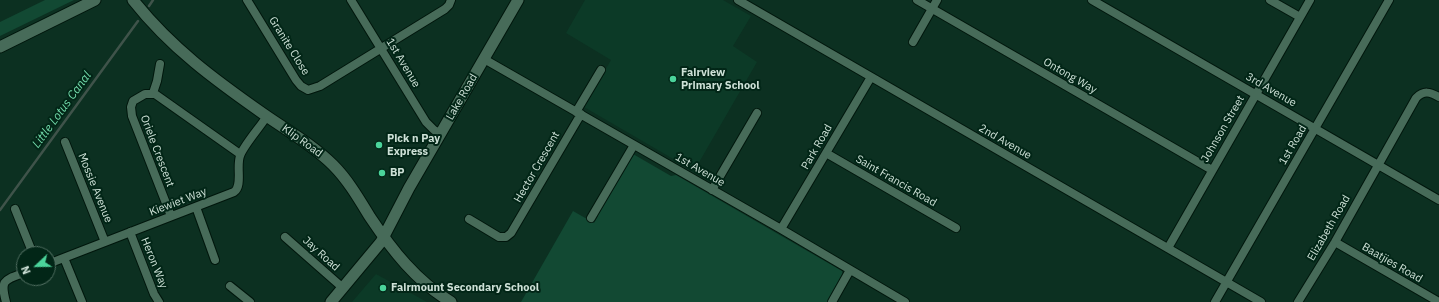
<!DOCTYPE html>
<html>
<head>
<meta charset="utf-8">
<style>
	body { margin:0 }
	#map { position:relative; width:1439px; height:302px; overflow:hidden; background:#0c3021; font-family:"IBM Plex Sans",sans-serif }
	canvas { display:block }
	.north { position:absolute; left:16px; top:246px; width:40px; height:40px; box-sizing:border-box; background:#022617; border:1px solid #547164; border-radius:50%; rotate:248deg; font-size:11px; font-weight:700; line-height:16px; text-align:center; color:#cee1d7 }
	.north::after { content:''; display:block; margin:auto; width:14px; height:18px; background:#4bd49b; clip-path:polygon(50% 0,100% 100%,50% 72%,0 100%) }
</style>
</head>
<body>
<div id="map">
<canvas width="1439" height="302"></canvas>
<div class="north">N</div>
</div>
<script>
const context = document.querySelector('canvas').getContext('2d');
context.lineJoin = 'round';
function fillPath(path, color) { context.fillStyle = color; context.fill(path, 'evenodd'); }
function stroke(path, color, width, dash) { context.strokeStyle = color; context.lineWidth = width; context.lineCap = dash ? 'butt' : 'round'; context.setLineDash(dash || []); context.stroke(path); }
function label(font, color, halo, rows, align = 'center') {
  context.font = font + ' "IBM Plex Sans",sans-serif'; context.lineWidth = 4; context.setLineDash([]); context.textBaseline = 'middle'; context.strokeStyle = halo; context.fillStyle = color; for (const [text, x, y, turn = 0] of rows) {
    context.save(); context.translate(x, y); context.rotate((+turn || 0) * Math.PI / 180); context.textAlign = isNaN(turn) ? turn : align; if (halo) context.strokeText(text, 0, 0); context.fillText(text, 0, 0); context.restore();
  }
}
fillPath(new Path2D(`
	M585,0H723L751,16L733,46L757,62L694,171L584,107L611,60L566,33Z
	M376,274L427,302H352Z`), '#0c3a27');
fillPath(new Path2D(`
	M45,0H74L0,36V22Z
	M633,154L671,176L676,175L842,271L843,277L829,302H521L573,211L594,223L598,216V211Z`), '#124933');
stroke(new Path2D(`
	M149,6L153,0
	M0,210L138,21`), '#3f534a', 2.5);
const street = new Path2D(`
	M247,0L296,80L301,86L308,90L320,86L445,9L449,5L451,0
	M351,0L426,122L434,130L441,134
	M738,0L1261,302
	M917,0L1212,170
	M1092,0L1439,200
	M1270,0L1300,17
	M913,42L937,0
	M484,59L781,229L905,302
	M153,93L157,81L160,64
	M576,112L601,70
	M65,142L105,242
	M826,153L956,228
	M712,190L757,113
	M196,207L215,260
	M15,209L33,254
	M171,216L132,116L131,107L133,101L145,94H155L240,154
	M591,218L634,145
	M469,219L499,237H506L511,233L581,114
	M781,229L871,77
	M130,232L154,294L159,302
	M285,237L343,288
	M1335,242L1439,302
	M1168,248L1310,0
	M64,258L82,302
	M48,264L234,192C243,186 236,167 240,156C243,146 261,126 267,116
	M230,286L250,302
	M6,302C0,280 4,280 24,273
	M832,302L850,270
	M1215,302L1389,0
	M1298,302L1335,242L1416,98C1424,90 1430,92 1439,97`);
const secondary = new Path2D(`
	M133,0C171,48 215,80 265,115C288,131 313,145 333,165C348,180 359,199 370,217C392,250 416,281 451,302
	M0,47L95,0
	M331,302L381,242L409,188L518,0`);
stroke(street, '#00160c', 10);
stroke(secondary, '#00160c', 13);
stroke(street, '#476b59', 8);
stroke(secondary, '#476b59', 11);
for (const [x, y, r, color] of [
	[673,79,4,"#4bd49b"],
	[379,145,4,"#4bd49b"],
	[382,173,4,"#4bd49b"],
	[383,288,4,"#4bd49b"]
]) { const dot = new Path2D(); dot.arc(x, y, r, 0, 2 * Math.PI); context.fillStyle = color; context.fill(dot); stroke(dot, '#022617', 1.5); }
label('11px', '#cee1d7', '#022617', [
	["Granite Close",289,46,58],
	["1st Avenue",403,63,59],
	["Ontong Way",1070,76,30],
	["3rd Avenue",1271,90,30],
	["Lake Road",462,97,-60],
	["Johnson Street",1223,129,-60],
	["Klip Road",302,141,36],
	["2nd Avenue",1005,142,30],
	["1st Road",1293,145,-60],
	["Park Road",817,147,-60],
	["Oriele Crescent",157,151,69],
	["Hector Crescent",537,167,-60],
	["1st Avenue",700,170,30],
	["Saint Francis Road",896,181,30],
	["Mossie Avenue",95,188,68],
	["Kiewiet Way",178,202,-21],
	["Elizabeth Road",1329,228,-60],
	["Jay Road",321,254,42],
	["Heron Way",154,263,68],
	["Baatjies Road",1392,263,30]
]);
label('bold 11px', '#cee1d7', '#022617', [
	["Fairview",681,73],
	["Primary School",681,86],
	["Pick n Pay",387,139],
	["Express",387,152],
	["BP",390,173],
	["Fairmount Secondary School",391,288]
], 'left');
label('italic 12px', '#72daaa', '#022617', [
	["Little Lotus Canal",62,110,-54]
]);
</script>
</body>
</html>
